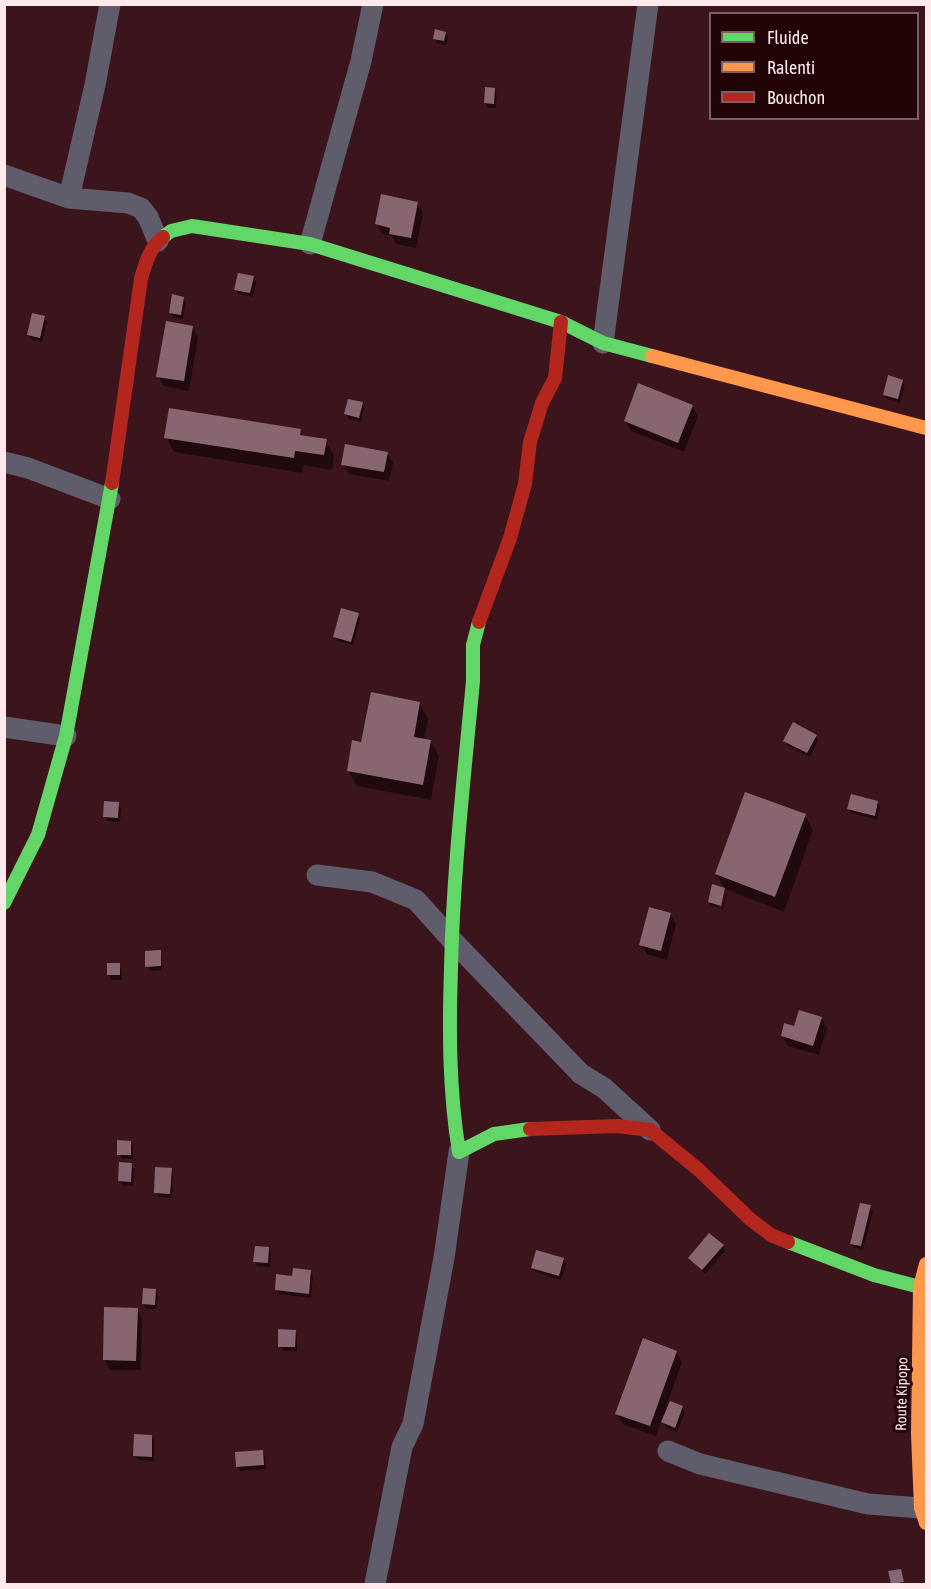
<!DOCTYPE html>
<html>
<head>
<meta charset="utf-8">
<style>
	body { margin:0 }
	#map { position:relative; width:931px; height:1589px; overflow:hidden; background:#3c141c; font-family:"Asap Condensed",sans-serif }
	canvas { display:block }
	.frame { position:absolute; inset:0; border:6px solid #feeaea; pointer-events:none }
	.legend { position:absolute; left:709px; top:12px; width:210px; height:108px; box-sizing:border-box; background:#220407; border:2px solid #7a6062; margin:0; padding:8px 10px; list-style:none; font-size:18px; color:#feeaea }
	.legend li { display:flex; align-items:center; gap:12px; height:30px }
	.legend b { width:30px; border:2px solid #7a6062 }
</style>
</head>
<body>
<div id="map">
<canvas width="931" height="1589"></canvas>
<div class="frame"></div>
<ul class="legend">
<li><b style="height:8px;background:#63d668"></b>Fluide</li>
<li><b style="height:8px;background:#ff974d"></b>Ralenti</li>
<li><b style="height:8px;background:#b3261e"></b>Bouchon</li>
</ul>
</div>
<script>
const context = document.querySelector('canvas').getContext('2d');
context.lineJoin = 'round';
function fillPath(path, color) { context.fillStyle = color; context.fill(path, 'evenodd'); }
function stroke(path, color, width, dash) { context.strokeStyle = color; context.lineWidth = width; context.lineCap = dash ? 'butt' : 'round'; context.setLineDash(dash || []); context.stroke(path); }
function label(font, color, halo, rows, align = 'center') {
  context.font = font + ' "Asap Condensed",sans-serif'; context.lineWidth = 6; context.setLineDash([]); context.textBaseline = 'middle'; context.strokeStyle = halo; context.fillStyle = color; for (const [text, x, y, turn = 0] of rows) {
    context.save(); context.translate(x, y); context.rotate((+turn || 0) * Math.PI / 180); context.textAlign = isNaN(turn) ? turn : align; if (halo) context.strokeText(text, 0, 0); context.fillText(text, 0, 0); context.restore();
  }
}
fillPath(new Path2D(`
	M445,33L448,38L446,45L437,43L435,38Z
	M494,89L497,94L496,108H488L485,103Z
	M417,203L423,213L416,248L396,244L392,236L382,234L377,224Z
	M253,277L256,282L253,297L238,294L236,290Z
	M183,298L186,303L183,319L173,317L170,313Z
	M44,317L47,322L42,342L31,339L29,335Z
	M192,327L198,337L189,391L163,386L158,376Z
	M902,381L905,385L900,403L887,399L884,395Z
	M362,403L364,408L361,422L349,419L346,414Z
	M692,406L698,416L684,452L631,431L625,421Z
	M300,430L304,437L326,441L334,456L332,470L303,465L302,473L174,452L166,437Z
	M387,453L393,463L389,481L349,474L343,464Z
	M358,614L360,619L353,645L337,641L335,637Z
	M419,703L428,718L424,740L430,741L439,756L431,800L357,786L348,771L363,744Z
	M816,736L818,740L810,757L788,746L785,741Z
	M877,803L880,807L877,820L851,813L849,808Z
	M118,804L121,808L120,822L107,821L105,817Z
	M805,815L813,830L784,912L725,889L719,908L712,906L709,902L713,886L725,889L716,874Z
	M726,892L727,894L723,909H722Z
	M670,914L676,924L667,960L647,954L641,944Z
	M160,952L162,956V970L150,971L147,966Z
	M109,965H119L121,969L122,980H111L109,975Z
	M821,1018L827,1028L819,1055L788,1046L782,1036L795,1028Z
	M130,1142L133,1147V1159H122L119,1155Z
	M131,1164L134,1169L133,1186L122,1185L119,1180Z
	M171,1169L173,1174L172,1198L158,1197L156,1193Z
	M870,1207L873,1211L863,1250L854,1248L851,1244Z
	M723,1246L725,1250L705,1274L690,1258Z
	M268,1248L271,1253L270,1267L257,1266L255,1262Z
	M563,1259L566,1264L561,1280L535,1272L532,1268Z
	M310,1272L313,1276L311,1298L279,1294L277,1290Z
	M155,1290L158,1295L156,1309H146L143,1304Z
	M137,1309L142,1319L141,1370H110L104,1360Z
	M295,1331L297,1336V1351H283L280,1346Z
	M676,1352L682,1362L665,1410L682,1407L685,1412L677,1432L666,1427L661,1420L656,1436L623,1424L617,1414Z
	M151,1436L154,1441V1461L138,1460L135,1456Z
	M262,1451L265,1456L266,1469L240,1471L238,1467Z
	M4,1471L6,1474V1489H4Z
	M900,1570L905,1584H893L890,1573Z`), '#0007');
fillPath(new Path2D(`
	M435,29L446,32L444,41L433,39Z
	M485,87L495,88L494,104L484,103Z
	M381,194L418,202L411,238L389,234L390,228L375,224Z
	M238,273L254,276L250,293L234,290Z
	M172,294L184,297L181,315L169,313Z
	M32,313L45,316L40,338L27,335Z
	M166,321L193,326L184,381L156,377Z
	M888,375L903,380L898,399L883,395Z
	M638,383L693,405L678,443L624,421Z
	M348,399L363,402L359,418L344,414Z
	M169,408L301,429L300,435L327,439L324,455L295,451L294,458L164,438Z
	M345,444L388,452L384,472L341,465Z
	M341,608L359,613L351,642L333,637Z
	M371,692L420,702L414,737L431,740L423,785L347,771L352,740L361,742Z
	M793,722L817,735L807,753L783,741Z
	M745,792L806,814L775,897L715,874Z
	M851,794L878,801L875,816L847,809Z
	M104,801L119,802L118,818L103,817Z
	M712,884L725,888L721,906L708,902Z
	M649,907L671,913L661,951L639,945Z
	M161,950V966L145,967V951Z
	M107,963H120V975H107Z
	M799,1010L822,1017L813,1046L781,1036L784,1023L794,1026Z
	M117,1140L131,1141V1155H117Z
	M119,1162L132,1163L131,1182L118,1181Z
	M155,1167L172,1168L170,1194L154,1193Z
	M860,1203L871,1205L861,1246L850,1244Z
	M709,1233L724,1245L702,1270L688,1258Z
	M255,1246L269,1247L268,1263L253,1262Z
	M536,1250L564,1258L559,1276L531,1268Z
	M293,1268L311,1270L309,1294L275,1290L276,1274L292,1276Z
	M143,1288L156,1289L155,1305L142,1304Z
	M104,1307L138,1308L136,1361L103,1360Z
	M278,1329L296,1330L295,1347H278Z
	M643,1338L677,1351L650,1426L615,1414Z
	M670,1401L683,1406L675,1428L661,1422Z
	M134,1434L152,1435V1457L133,1456Z
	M263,1450L264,1465L236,1467L235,1452Z
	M901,1569L904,1582L891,1584L888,1571Z`), '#886670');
stroke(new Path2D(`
	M4,175L69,198L128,203L141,208L148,217L158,241
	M69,198L95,85L110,4
	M310,244L361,61L373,4
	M603,343L648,4
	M4,462L28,468L110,499
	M4,727L66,736
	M317,875L372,882L416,900L451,939L581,1074L604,1088L650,1130
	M668,1451L700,1464L868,1504L921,1508
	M375,1584L402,1447L413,1424L444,1258L459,1152`), '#5f5c6b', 21);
stroke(new Path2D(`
	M163,237L171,231L192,226L310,244L561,322L603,343L652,356
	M479,622L473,645V681C464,777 453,873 451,969C449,1030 449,1091 459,1152L494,1134L530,1129
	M4,903L38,835L66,736L112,483
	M788,1242L874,1275L920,1287`), '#63d668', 14);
stroke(new Path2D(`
	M652,356L926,428
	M926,1264L920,1287L918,1434L921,1508L926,1523`), '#ff974d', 14);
stroke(new Path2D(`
	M112,483L141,279C145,264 150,247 163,237
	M479,622L510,538L525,484L530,442L542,403L555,378L561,322
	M530,1129L617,1126L650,1130L699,1170L750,1219L771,1235L788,1242`), '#b3261e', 14);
label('15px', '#feeaea', '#220407', [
	["Route Kipopo",902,1394,-89]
]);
</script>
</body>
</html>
